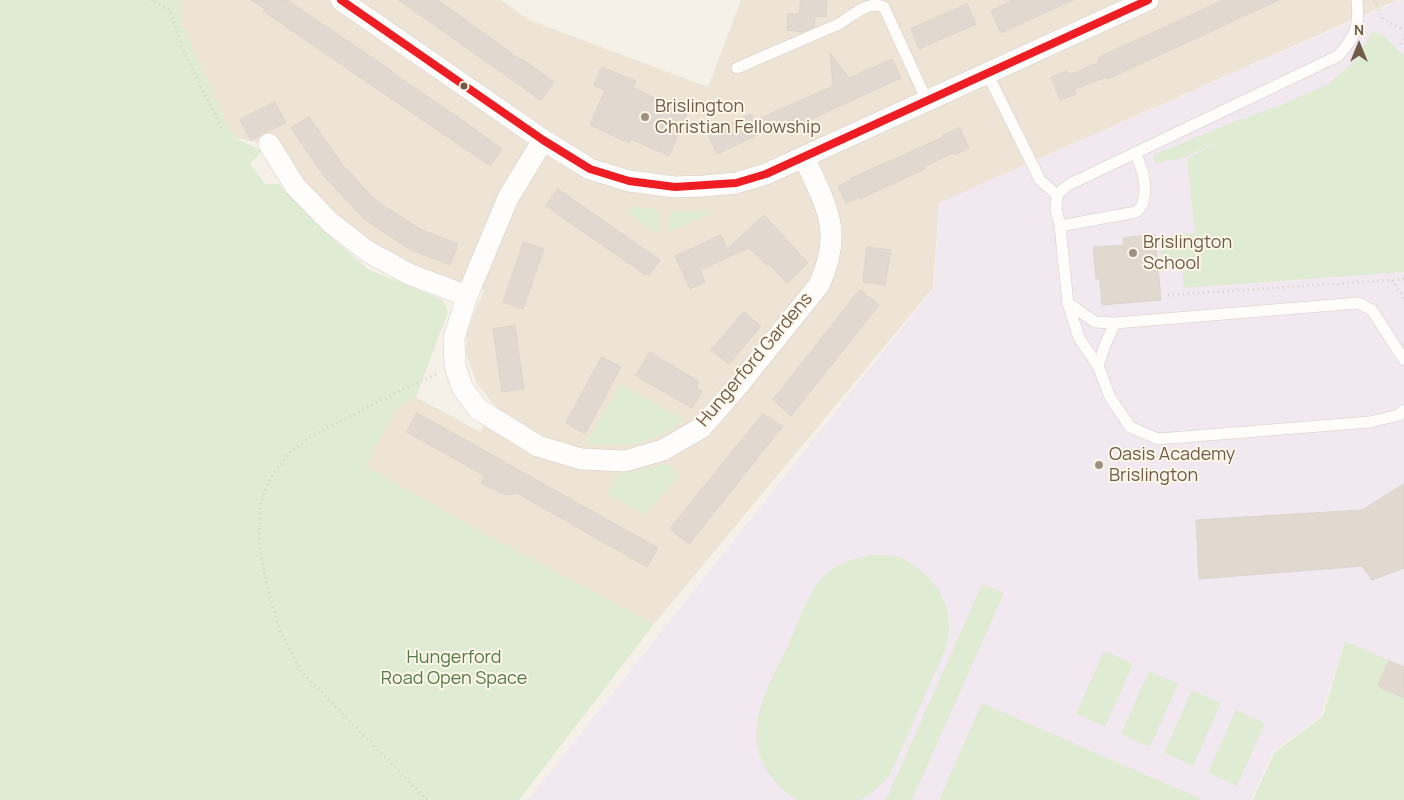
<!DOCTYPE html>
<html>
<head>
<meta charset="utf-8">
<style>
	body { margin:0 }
	#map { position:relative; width:1404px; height:800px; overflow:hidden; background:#f5f1e8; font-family:Manrope,sans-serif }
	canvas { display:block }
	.north { position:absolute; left:1334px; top:20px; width:50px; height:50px; -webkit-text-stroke:4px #fdf7e9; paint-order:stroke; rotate:0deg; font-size:14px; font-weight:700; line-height:20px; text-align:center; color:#705b4b }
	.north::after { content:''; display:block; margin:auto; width:18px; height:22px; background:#705b4b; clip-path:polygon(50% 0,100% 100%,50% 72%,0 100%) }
</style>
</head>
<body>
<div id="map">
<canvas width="1404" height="800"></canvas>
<div class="north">N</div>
</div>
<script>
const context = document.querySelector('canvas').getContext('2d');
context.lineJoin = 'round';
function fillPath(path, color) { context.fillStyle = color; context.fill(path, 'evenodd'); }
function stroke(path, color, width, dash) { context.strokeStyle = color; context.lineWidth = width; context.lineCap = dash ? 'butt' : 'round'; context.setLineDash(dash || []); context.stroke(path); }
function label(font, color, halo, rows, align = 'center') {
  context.font = font + ' Manrope,sans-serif'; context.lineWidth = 4; context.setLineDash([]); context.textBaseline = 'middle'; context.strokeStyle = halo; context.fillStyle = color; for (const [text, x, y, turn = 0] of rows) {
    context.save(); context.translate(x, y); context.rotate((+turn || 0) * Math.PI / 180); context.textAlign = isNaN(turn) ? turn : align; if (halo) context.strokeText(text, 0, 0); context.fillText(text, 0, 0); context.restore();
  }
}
fillPath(new Path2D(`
	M179,0H501L529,20L708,87L741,0H1397L939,203L933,288L654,624L486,535L365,466L399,405L416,397L480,432L495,406L476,382L466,353L467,331L484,290L448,281L354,234L308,190L276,135L265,144L233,137L181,22Z`), '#eee4d6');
fillPath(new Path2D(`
	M1400,0H1404V667L1345,641L1320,717L1273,751L1251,800H528L934,288L939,203Z`), '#f2e8f0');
fillPath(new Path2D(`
	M0,0H180L181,22L233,137L262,151L250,164L265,184H279L317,225L369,270L443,300L448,312L416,397L399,405L365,466L486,535L654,624L519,800H0Z
	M1372,32L1382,34L1404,56V272L1184,288L1182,266L1176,262L1171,269L1161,260L1160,237L1195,233L1187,159L1225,138L1183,158L1155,163L1153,155L1231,123L1281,105L1329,84L1354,61Z
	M631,206L656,209V213H660L658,235L627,212Z
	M671,211L715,212L668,232Z
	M620,384L684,420C679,426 671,429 664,433C639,446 614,447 586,444Z
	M667,463L678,476L645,515L608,494L618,473L632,472Z
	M871,555C879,555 890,554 898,557C927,568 952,598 949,631C949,637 947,644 945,650L889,777L869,795L859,800H799C784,793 774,783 766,769C741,726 772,680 790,641C800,619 808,591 826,574C840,562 853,559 871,555Z
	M982,584L1004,593L912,800H886Z
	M1345,641L1404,667V800H1253L1274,753L1323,716Z
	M1104,651L1133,664L1105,727L1076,714Z
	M1149,671L1178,684L1150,747L1121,734Z
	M1192,690L1221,703L1193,766L1164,753Z
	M982,703L1203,800H939Z
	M1236,710L1265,723L1237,786L1208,773Z`), '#e0ebd4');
const building = new Path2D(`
	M251,0H287L392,71L391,72L455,115L502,149L490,166L263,11L265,9Z
	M399,0H438L521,60L522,59L554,82L541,100Z
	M801,0H827L826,17L815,16L814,27L802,32L787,30L788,14H799Z
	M1013,0H1073L1001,33L991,11Z
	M1224,0H1279L1108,79L1107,77L1075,89L1076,94L1060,100L1051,77L1067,71L1069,75L1100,62L1098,58Z
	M967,4L976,24L919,49L911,29Z
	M830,53L849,78L892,59L901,78L777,135L773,128L717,154L708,134L751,114L754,121L833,86Z
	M602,67L636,81L633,88L688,112L669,156L631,139L629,143L590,125L605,90L594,86Z
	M275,102L286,123L263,133L251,141L240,120Z
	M309,117L342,164L375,200L420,229L458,244L450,265L411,250L364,219L324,176L291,128Z
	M960,128L969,148L954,155L953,153L923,167L925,169L860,199L859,197L846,203L838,186L852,180L851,178L944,137L943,136Z
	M558,189L660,260L650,274H644L546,206Z
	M764,215L808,263L787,283L769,264L767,266L749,248L700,270L705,282L690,289L675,256L721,235L727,249Z
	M1155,235L1161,300L1102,305L1100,279H1096L1093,247L1124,245L1123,238Z
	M524,242L544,249L523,309L503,302Z
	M867,247L891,250L885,285L863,282Z
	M860,290L879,305L791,416L773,400Z
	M744,312L761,326L729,364L711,350Z
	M515,326L524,389L502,392L493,329Z
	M650,352L699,382L696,387L702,391L692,408L636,376Z
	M602,357L621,367L585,434L566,423Z
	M417,413L658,548L647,567L517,493L506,495L481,483L485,476L407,432Z
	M763,414L783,426L689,544L670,529Z
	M1404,484V568L1372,580L1362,566L1199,579L1196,520L1362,510Z
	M1389,661L1404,667V698L1378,686Z`);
fillPath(building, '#e1d9d0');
stroke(building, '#ddd5cb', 1);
const lane = new Path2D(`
	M1357,0C1360,26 1355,37 1338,56L1068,185L1057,195L1056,209L1060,226L1068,303L1079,338L1098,366L1110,397L1130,427L1158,439L1370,422L1399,415L1404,410
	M737,68L839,24C852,16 867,0 884,7L927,101
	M987,73L1040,180L1057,195
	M1060,226L1136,212C1139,209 1143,206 1143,202C1148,186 1142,167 1135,153
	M1068,303L1095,322L1115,323L1358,303L1372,310L1404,360
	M1098,366L1105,345L1115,323`);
const street = new Path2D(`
	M341,0L543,140L590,169L629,181L675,187L704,186L736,183L766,174L1148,0
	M543,140L508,198L467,296L454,338L455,366L462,387L478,409L538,446L581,459L625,461L663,450L701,428L741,382L819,285C844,230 826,207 804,157
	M269,144L295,186L330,222L367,251L409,274L467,296`);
stroke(lane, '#d4cec7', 12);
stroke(street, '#d4cec7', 22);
stroke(new Path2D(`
	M150,0L170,10L182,48L222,129
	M1374,0L1383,19L1404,30
	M1404,39L1401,43L1404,46
	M1393,280L1404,279
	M1168,295L1392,280L1404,298
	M427,800L300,670L280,631L266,582L259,543L260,507L266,488L272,476L290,452L312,436L403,389L439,373`), '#d6d0ca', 3, [1, 4]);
stroke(lane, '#fefdfc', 11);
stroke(street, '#fefdfc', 21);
stroke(new Path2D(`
	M341,0L543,140L590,169L629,181L675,187L736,183L766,174L1148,0`), '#ee1d23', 8);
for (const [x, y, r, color] of [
	[464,86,4.5,"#705b4b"],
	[645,117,5,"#9f9082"],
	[1133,253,5,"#9f9082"],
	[1099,465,5,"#9f9082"]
]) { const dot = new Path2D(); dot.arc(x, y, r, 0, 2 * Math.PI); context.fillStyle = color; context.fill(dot); stroke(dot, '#fdf7e9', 2); }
label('18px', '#705b4b', '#fdf7e9', [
	["Brislington",655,107],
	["Christian Fellowship",655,128],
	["Brislington",1143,243],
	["School",1143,264],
	["Oasis Academy",1109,455],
	["Brislington",1109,476]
], 'left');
label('18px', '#705b4b', '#fdf7e9', [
	["Hungerford Gardens",755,360,-50]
]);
label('18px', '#547a47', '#fdf7e9', [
	["Hungerford",454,658],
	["Road Open Space",454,679]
]);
</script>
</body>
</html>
